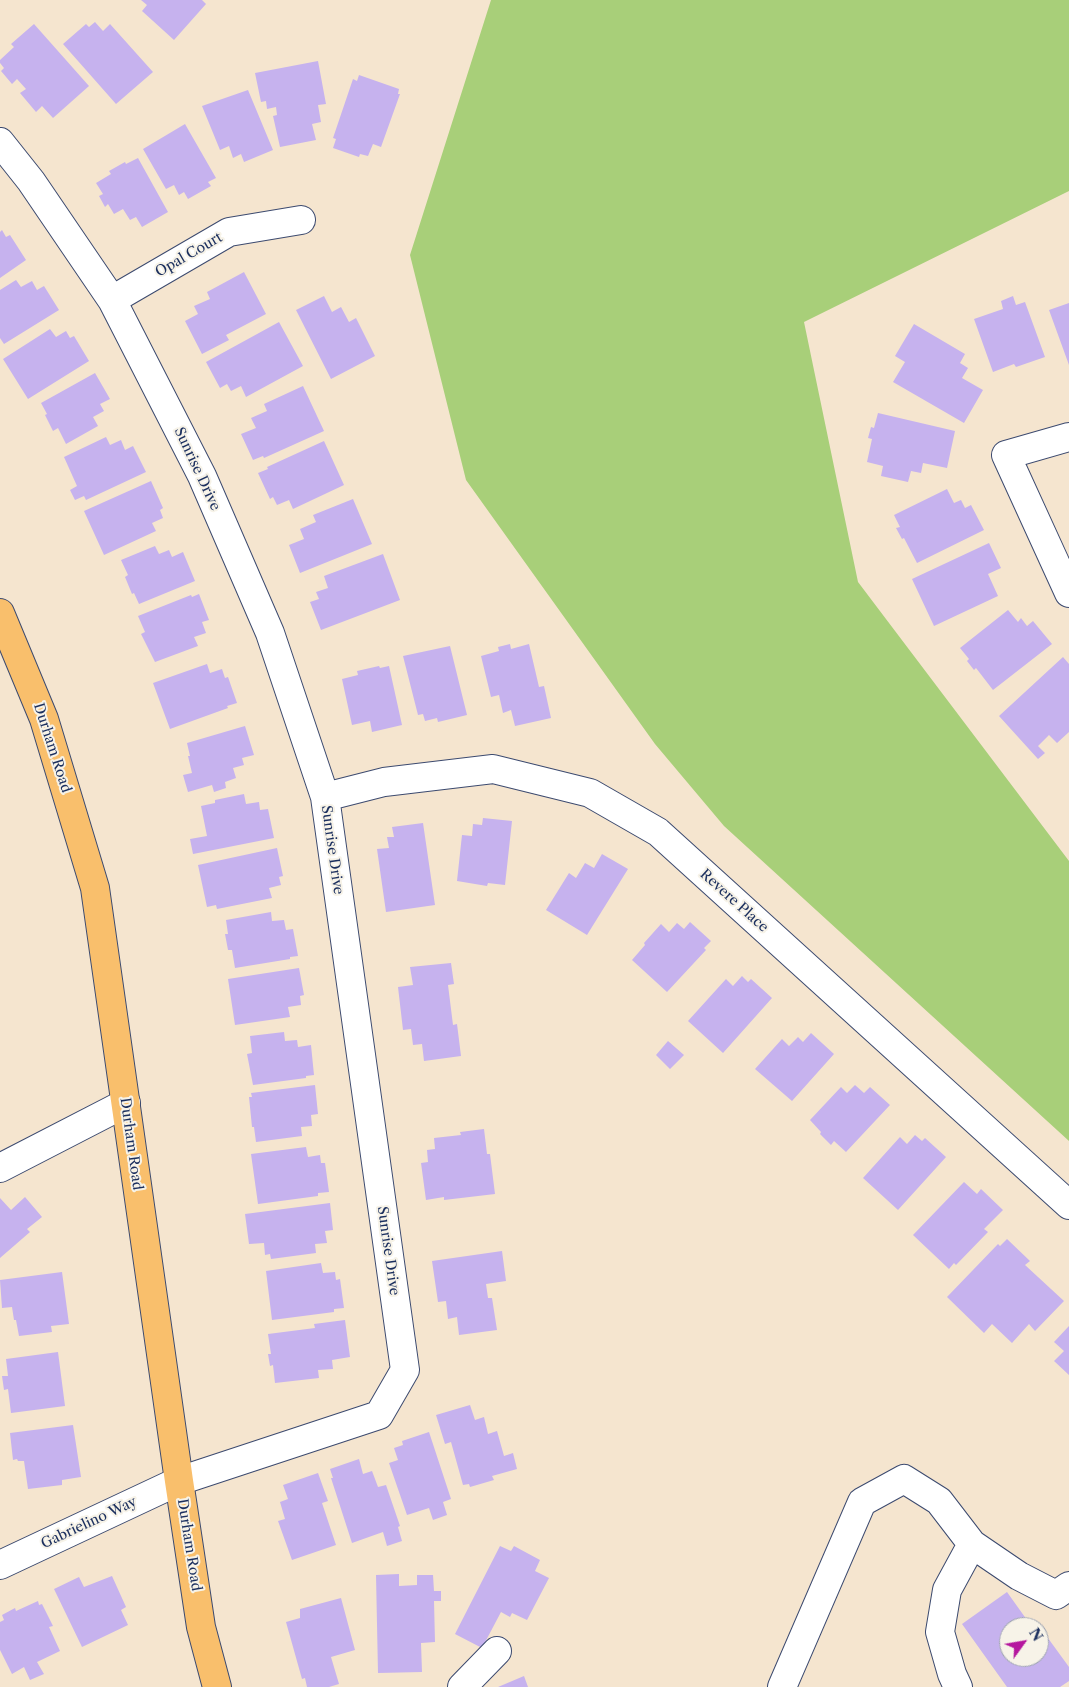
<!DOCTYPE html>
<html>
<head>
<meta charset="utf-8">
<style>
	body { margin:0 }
	#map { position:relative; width:1069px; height:1687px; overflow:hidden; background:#f5e5cf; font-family:"Libre Caslon Text",serif }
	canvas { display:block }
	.north { position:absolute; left:999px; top:1617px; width:50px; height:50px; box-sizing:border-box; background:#f7f3e8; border:1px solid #9fa5b1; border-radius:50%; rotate:58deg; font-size:14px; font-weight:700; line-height:20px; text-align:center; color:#1b2f5e }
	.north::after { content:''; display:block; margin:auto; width:18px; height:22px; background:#b5179e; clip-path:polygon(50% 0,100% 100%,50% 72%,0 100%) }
</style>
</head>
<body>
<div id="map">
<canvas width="1069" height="1687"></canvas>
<div class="north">N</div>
</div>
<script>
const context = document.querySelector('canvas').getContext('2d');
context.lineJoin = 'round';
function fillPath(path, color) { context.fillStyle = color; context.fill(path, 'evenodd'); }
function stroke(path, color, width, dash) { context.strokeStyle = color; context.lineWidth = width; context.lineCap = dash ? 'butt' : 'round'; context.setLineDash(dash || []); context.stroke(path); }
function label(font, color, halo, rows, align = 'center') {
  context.font = font + ' "Libre Caslon Text",serif'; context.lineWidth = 4; context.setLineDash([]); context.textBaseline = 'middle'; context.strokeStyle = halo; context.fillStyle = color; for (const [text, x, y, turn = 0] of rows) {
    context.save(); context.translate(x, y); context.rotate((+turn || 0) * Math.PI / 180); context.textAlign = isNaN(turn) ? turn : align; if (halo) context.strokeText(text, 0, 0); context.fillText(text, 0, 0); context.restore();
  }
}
fillPath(new Path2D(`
	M491,0H1069V191L804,322L858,582L1069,861V1141L724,826L655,744L466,480L410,255Z`), '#a8cf79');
fillPath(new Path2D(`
	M141,0H202L206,4L174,40L142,11L147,5Z
	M95,22L103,31L110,24L153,72L116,104L63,44L86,24L89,27Z
	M34,24L89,86L53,118L42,106L36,112L20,93L26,89L17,79L12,84L1,71L4,68L0,63V60L14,47L11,44Z
	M318,61L326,104L318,105L321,122L312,124L316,140L280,147L273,116L277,115L276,107L267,109L266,101L261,102L255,73Z
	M359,75L399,89L398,94H400L381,147L373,144L368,156L360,154L359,157L333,148L336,139L333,138L353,79L357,81Z
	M248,90L273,150L244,162L241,154L233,158L229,146L220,150L202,106Z
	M185,124L216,178L208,182L211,186L188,199L184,192L179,195L174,185L166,189L143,149Z
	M138,158L168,212L142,227L136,217L130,220L123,209L114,214L108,204L105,207L99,196L103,194L96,183L111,174L109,171L125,162L126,164Z
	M2,230L6,237L10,235L26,260L0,278V232Z
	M244,272L266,314L226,335L229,340L202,354L185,321L198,314L194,306L210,299L207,292Z
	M16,280L21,287L32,281L37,290L44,286L59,310L4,344L0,338V290Z
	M324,296L332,312L341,307L349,322L356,318L375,356L331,379L296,310Z
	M1013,296L1016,305L1025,302L1045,357L1016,367L1014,364L993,372L974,319L1003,309L1001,301Z
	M1069,303V365L1049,310Z
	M279,322L303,366L246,397L241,386L231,391L227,384L220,388L206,362Z
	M914,324L965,354L960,363L968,368L962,378L983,390L964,423L893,382L905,362L895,356Z
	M50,329L56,337L66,331L70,338L74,336L89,361L28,399L3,359Z
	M95,373L110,399L100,404L104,411L93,417L98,426L66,444L58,428L53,431L45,415L47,414L41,403Z
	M303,386L324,431L264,458L263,456L253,460L241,434L256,428L251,418L267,411L264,404Z
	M878,413L955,431L947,468L923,463L921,473L911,471L908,482L881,476L883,466L867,462L872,439L868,438L871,427L874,428Z
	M106,437L110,445L121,440L125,450L133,446L146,472L86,500L84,496L75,500L70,490L77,486L64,457Z
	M324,441L344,485L293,509L289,500L277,505L273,497L270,499L258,473L268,469L267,467Z
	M151,481L163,508L160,510L163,518L152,523L156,531L104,555L84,511Z
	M947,489L954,503L961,500L965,508L971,505L984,530L917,563L904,538L902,539L896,528L900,527L894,515Z
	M353,499L372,544L300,573L289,545L304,539L300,529L316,522L313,515Z
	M989,543L1001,568L988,574L998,596L934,626L912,579Z
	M155,546L159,554L169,550L172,557L183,552L195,581L139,604L134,593L132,594L125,577L128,575L121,560Z
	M383,554L400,600L321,630L310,602L319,599L316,592L328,588L324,576Z
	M199,594L209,620L202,622L206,633L194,637L198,646L155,662L141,634L145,632L138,616L191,595L192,597Z
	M1008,610L1018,622L1021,618L1027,626L1033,621L1052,644L993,690L976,668L974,670L967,661L969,659L960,648Z
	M510,644L511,649L529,644L539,687L544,686L551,718L515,726L511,710L503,713L499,695L491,697L481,656L499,651L498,647Z
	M450,646L467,715L438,722L437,718L425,721L423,714L418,715L403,656Z
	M1063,657L1069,664V732L1057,743L1049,735L1038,746L1045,753L1038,759L999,716Z
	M207,664L210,673L222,669L225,678L228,677L237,703L227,706L228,708L170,729L153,683Z
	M379,666L380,668L389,666L402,725L372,732L370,721L352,725L342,679L358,675L357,671Z
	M245,726L254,755L242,758L244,765L233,768L236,778L225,782L226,788L214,792L212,785L188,792L183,775L192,773L188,756H190L187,743Z
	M244,794L246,804L259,802L260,810L268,809L274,838L193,854L190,839L207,836L201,806L215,803V800Z
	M483,818L512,821L505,885L488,883L487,886L457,881L462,835L472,836L473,824L482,825Z
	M423,823L435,905L386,912L377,849L389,848L387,837H394L392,827Z
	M277,848L283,876L279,877L281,885L269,888L272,898L217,909L216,905L207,907L198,865Z
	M602,854L628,869L587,935L546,910L569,873L576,878L585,863L594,868Z
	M271,912L272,921L284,920L286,930L293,929L298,956L290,957V959L235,968L232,950H228L225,934H228L226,920Z
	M690,922L711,941L704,948L706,950L667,992L632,960L645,945L644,943L661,924L669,932L677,923L684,929Z
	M451,963L454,984L448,985L453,1025L457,1024L461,1056L424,1061L422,1044L413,1045L411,1029L403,1030L398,987L413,985L410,967Z
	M299,968L304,995L300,996L301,1005L288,1007L290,1017L235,1025L228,979Z
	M742,976L748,982L751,979L772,998L723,1053L688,1021L726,979L733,986Z
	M284,1032L285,1041L297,1040L298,1047L311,1045L314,1075L306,1076V1078L253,1085L247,1054L252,1053L250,1036Z
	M811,1033L834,1054L792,1101L755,1069L782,1039L789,1046L798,1037L803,1042Z
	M668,1041L684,1055L670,1069L656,1055Z
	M315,1085L318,1114L311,1115L312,1126L301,1127L302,1136L256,1142L254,1127H252L249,1097H252L251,1093Z
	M855,1085L864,1093L870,1087L890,1105L846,1152L834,1141L831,1145L820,1134L821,1132L810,1120L841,1087L847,1093Z
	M484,1129L487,1154H490L495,1194L444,1200V1197L426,1200L421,1163L428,1162L427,1150L435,1149L434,1138L461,1135L460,1132Z
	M915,1135L922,1141L925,1138L946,1157L898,1210L863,1178L900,1137L907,1144Z
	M306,1147L308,1157L320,1155L321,1163H325L329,1192L318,1193V1196L258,1204L251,1154Z
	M964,1182L977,1194L981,1189L1003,1210L984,1229L988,1232L956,1265L954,1263L949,1269L913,1235Z
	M25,1197L42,1217L27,1229L30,1232L0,1258V1198L11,1210Z
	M330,1203L333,1230L325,1231L327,1243L315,1244L316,1253L271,1259L270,1254L265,1255L264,1243L249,1244L245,1214Z
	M1007,1239L1030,1261L1025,1265L1064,1301L1035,1331L1029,1324L1012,1343L992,1324L984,1333L947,1297L998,1244L1000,1246Z
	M502,1251L506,1281L486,1284L488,1298H492L497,1330L459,1335L457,1317L448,1319L446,1301L438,1302L432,1261Z
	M321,1263L323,1273L335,1272L336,1280L340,1279L344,1308L334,1309V1312L272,1320L266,1271Z
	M62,1272L69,1324L51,1326L52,1332L19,1336L16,1320H14L12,1307L2,1308L0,1280Z
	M345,1320L350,1357L332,1360L333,1369L318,1370L319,1378L275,1383L273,1365L270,1366L268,1354H271L268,1334L315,1328L314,1324Z
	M1069,1326V1375L1054,1361L1064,1351L1054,1342Z
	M58,1352L65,1406L11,1413L8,1389L4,1390L2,1376H8L6,1359Z
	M470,1405L475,1420L484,1417L488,1434L497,1431L504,1456L513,1453L517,1469L492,1476L494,1480L470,1487L469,1484L463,1485L451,1442L445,1444L436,1415Z
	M73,1425L81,1477L62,1480V1485L28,1489L24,1461H18L17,1459L13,1460L10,1433Z
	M429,1432L451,1499L443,1502L447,1515L433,1520L429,1508L407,1515L389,1463L398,1460L394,1448L403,1445L402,1441Z
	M359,1459L363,1474L372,1471L378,1487L386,1485L400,1526L398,1527L402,1541L387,1546L383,1532L352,1543L331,1478H333L330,1469Z
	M318,1473L328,1501L322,1503L336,1545L292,1560L278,1521L285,1519L280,1502L288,1499L283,1485Z
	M500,1546L511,1551L514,1546L540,1560L535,1571L549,1578L527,1620L512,1613L510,1617L501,1612L482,1648L455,1634Z
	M399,1574V1586L417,1585V1575H433L434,1591H441V1601H434L435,1642L421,1643L422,1672L378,1673L376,1575Z
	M112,1576L126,1607L121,1610L128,1625L82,1647L54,1589L79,1577L84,1587Z
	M1007,1592L1032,1627H1009V1657H1039V1639L1045,1634L1069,1667V1681L1060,1687H1007L962,1624Z
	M341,1598L355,1650L331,1657L339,1684L329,1687H307L305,1678L302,1679L286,1622L300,1618V1609Z
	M38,1601L39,1605L42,1604L53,1626L49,1627L60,1651L37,1662L44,1674L30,1680L24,1667L12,1674L0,1650V1622L4,1620L2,1615L15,1608L16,1611Z
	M524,1676L528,1687H498Z`), '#c6b2ee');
const minor = new Path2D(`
	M0,142L31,181L112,300L202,476L270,633L325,797L405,1370L379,1415L179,1481L0,1565
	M112,300L229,232L301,220
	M1069,437L1006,455L1069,593
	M325,797L384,782L493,769L590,793L658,832L1069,1205
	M0,1168L126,1103
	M462,1687L497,1651
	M782,1687L862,1502L904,1479L939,1501L972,1544L1019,1576L1056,1595L1069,1586
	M958,1687L952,1674L940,1632L947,1590L972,1544`);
const major = new Path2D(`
	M0,613L44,719L95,888L179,1481L201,1627L217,1687`);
stroke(minor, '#3c4a6f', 30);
stroke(major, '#3c4a6f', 30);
stroke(minor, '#fff', 28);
stroke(major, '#f9bf6c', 28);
label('14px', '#1b2f5e', '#f7f3e8', [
	["Opal Court",189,255,-30],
	["Sunrise Drive",197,469,65],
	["Durham Road",52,748,72],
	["Sunrise Drive",332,850,82],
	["Revere Place",734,901,42],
	["Durham Road",131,1144,82],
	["Sunrise Drive",388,1251,82],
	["Gabrielino Way",89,1523,-25],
	["Durham Road",189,1545,81]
]);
</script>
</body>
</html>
